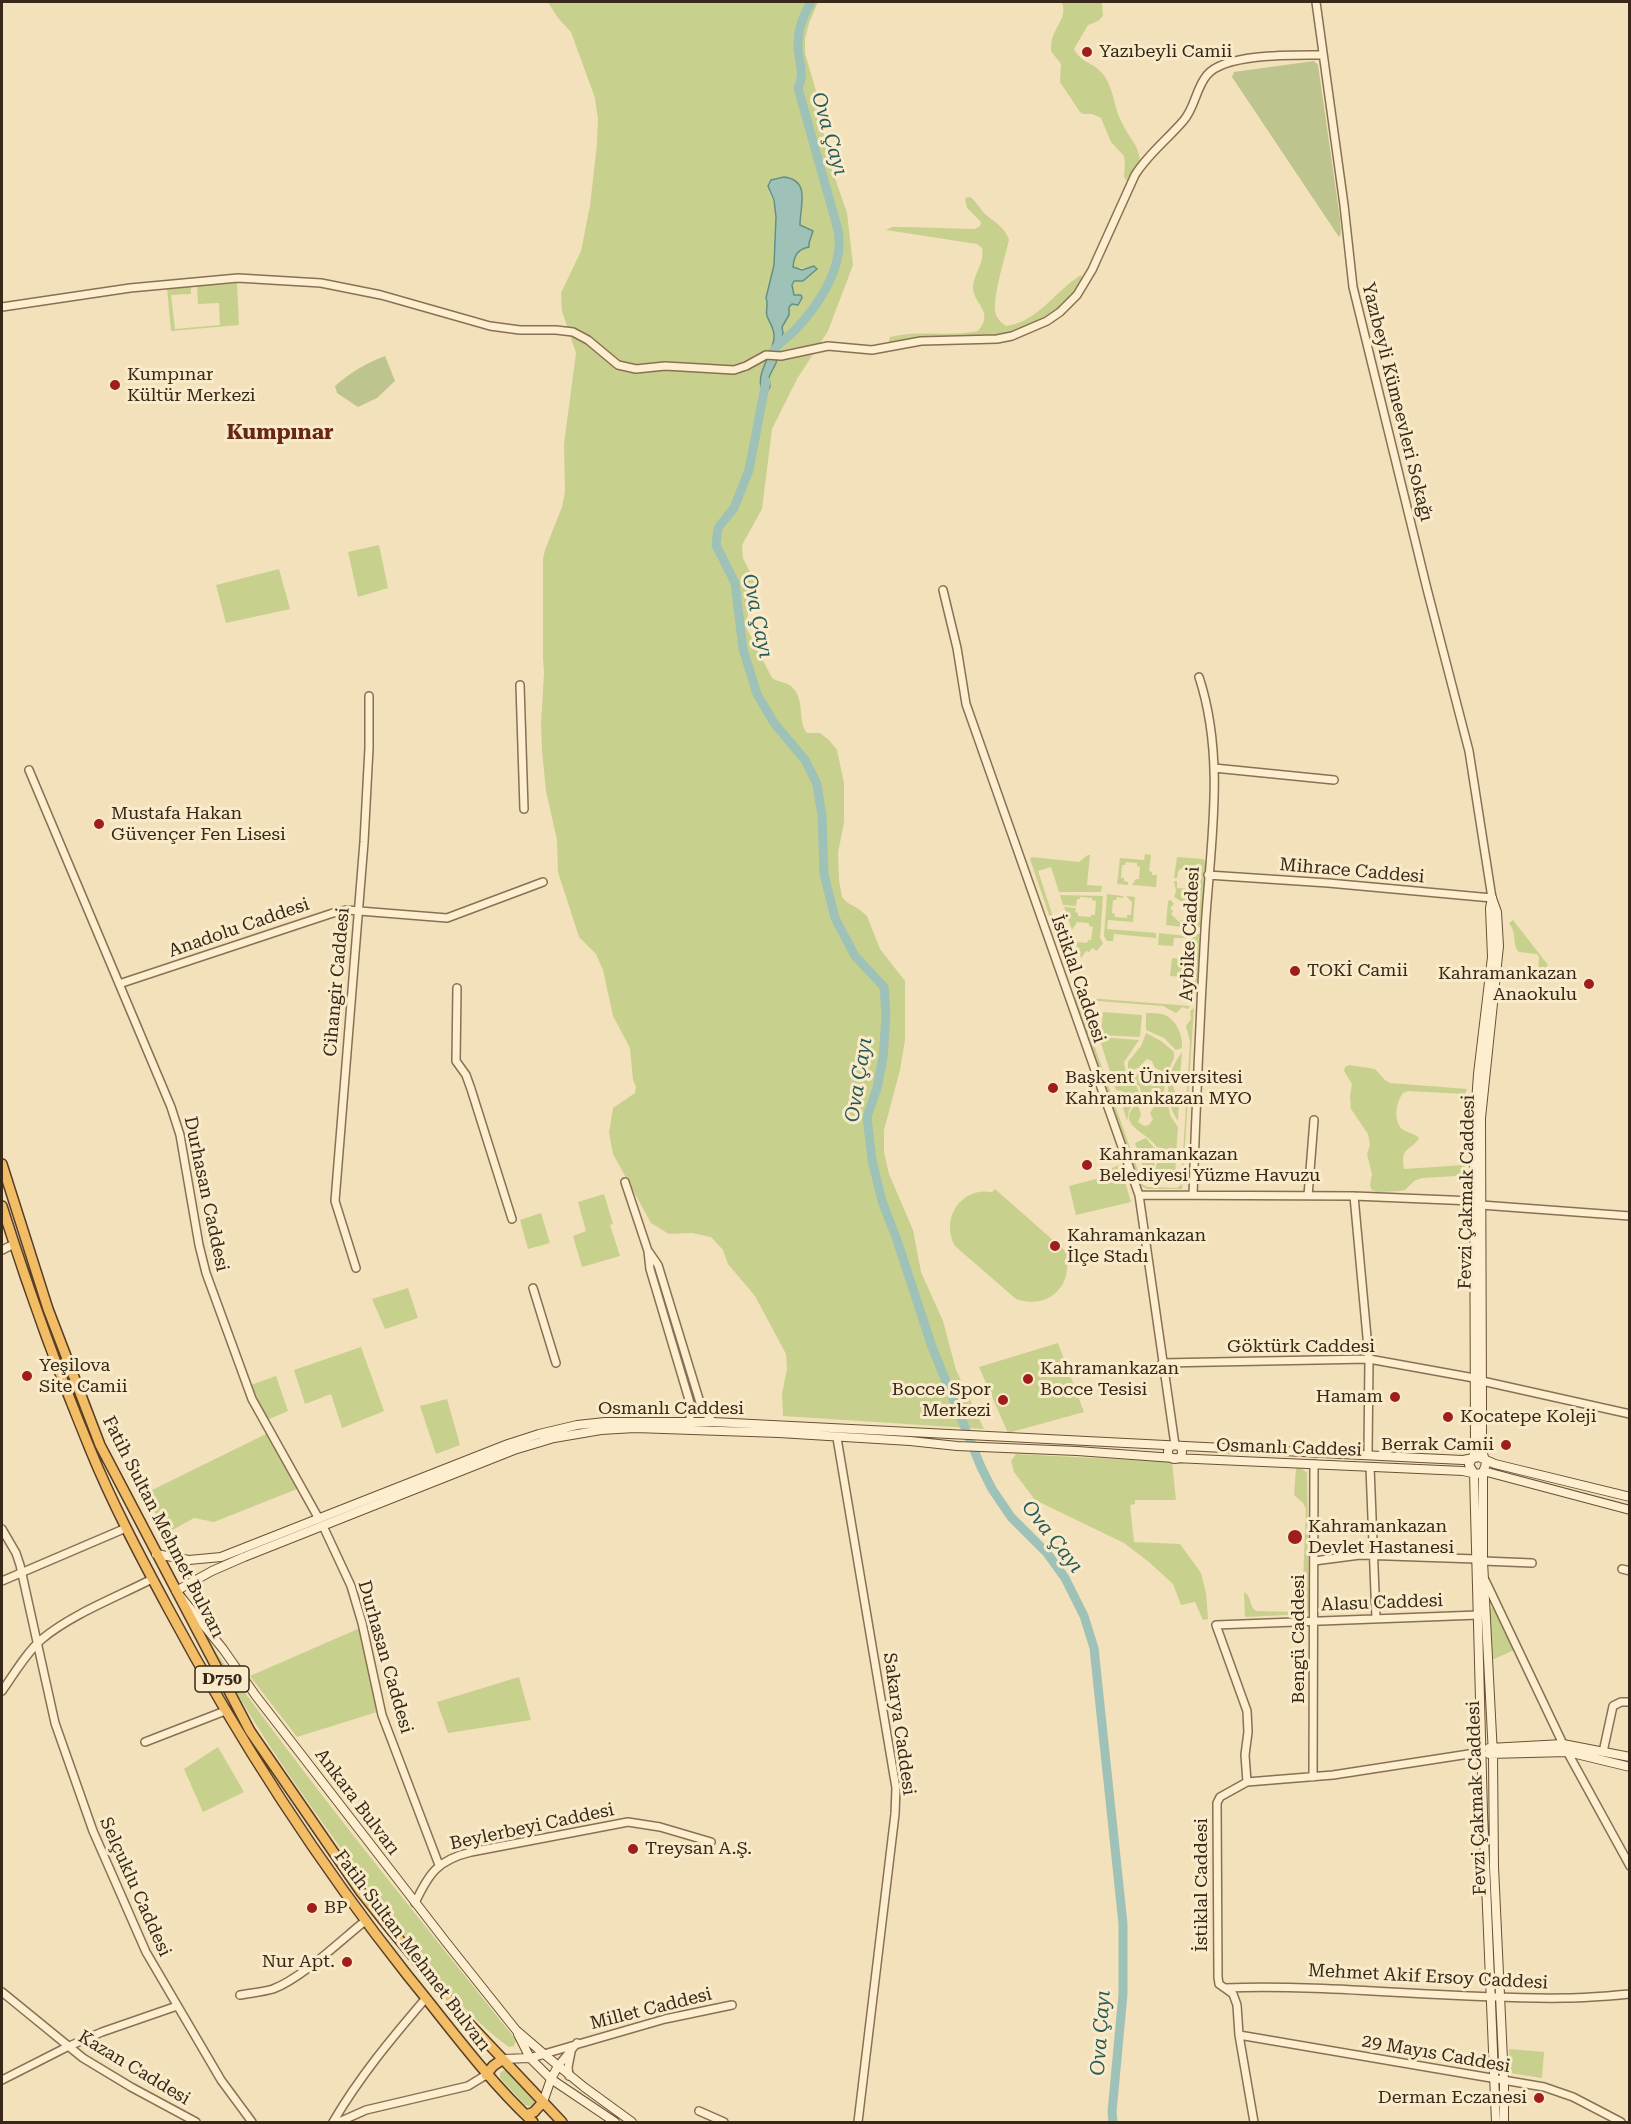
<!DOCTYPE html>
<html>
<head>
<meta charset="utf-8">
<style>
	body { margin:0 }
	#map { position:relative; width:1631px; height:2124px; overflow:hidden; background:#f2e1ba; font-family:"Roboto Serif",serif }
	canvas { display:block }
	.frame { position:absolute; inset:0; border:3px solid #372819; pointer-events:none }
</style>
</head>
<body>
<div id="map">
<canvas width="1631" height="2124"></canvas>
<div class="frame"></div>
</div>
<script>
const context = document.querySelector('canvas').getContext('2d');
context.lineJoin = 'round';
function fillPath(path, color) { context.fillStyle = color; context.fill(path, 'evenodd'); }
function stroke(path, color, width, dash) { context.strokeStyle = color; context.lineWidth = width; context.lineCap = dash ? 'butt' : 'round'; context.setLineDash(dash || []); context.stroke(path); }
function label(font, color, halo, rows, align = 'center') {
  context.font = font + ' "Roboto Serif",serif'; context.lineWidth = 6; context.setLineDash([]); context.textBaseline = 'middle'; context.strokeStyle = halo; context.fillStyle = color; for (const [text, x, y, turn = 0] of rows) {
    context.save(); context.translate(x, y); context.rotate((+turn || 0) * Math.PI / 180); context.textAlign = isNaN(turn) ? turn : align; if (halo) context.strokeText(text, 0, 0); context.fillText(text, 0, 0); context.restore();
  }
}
fillPath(new Path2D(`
	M548,2H818L809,23L805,39V53L816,91L828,158L847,213L853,265L828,331L797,379L772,429L762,509L742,545L743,558L754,580L755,587L746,622L747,629L772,678C779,683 786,681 793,688C805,700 797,721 807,733H820L829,740L837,750L844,783V822L838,853L839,880L842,897L848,903L859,909L867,916L880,949L905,981V1040L900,1070L884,1130V1152L889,1174L913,1230L921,1272L943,1321L956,1370L984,1429L783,1416L782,1394L787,1369L786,1354L755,1296L728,1264L723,1250L711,1237L692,1233L669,1234L651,1223L613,1154L609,1133L613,1108L635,1093L636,1087L633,1080L630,1048L613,1016L603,970L596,954L579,937L558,872L557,840L546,791L542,751L541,724L544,673L543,658V559L545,550L562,507L565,492L564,444L576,353L562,311L561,293L581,251L590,206L597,144L598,119L595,98L571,32L558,18ZM784,177C810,180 800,208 800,225L813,231L809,243V247C798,250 794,255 793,267C802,270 809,266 817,269L803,281H794C791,286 791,293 796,296L795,305L792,304L789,307V315L782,327L779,350L773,371L769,377L768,394L762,390L760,381L763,370L769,358L774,338L773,327L768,318V302L766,298L774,265L776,245L775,205L769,191L771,180Z
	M1062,2H1102L1103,16L1098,21L1088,25L1074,49C1080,62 1094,63 1102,73C1113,85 1114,107 1121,121C1127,135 1138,144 1140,159L1127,181L1124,177L1125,164L1124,156L1111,142L1101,118L1092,114H1083L1080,112L1060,82L1061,64L1051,51C1051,46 1051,41 1053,36C1058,23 1067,16 1062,2Z
	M970,197C976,201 979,207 983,212C993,222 1005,226 1009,240C1005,257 991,302 996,315C998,320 1002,323 1006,326C1038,322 1055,291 1081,275L1083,281C1078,288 1072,296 1066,303C1027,345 945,340 891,343L889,341L890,337C920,330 949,337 978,331C995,312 973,304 973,287C974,273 985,263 982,248L977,244L886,230L892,227H903L975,229L980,226L981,222L967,208L965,198Z
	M237,283L239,325L171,331L167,288L191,286V294L171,295L175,329L220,325L219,303L198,304L197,286Z
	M379,545L388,588L358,597L348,552Z
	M279,569L290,609L226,623L216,585Z
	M1145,854L1151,855L1149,871L1152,872V875H1157L1156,887L1132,885L1136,879H1139L1140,867L1137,866V863L1126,862L1125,865H1122L1121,878H1124V881L1128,882V885L1117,884L1120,858L1144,860Z
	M1088,855H1090L1087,885L1102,886L1101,892H1059L1051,867L1038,871L1060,938H1063L1064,941L1059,944L1030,859L1032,857L1079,862Z
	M1177,857L1203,859L1206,862L1202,928L1197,927V924L1185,923L1183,927L1166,925L1168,901L1171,900L1174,904L1170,908L1173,911L1171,914L1179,922L1182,920L1185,922L1194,912L1192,910L1194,908L1185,900L1182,902L1174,897L1176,891L1174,881H1177V888L1194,889L1196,874L1193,870L1180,869L1178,872L1177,878H1174Z
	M1107,894L1123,896V898L1117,897L1116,900H1113L1112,913L1115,914V917L1127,918V915H1131L1132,902L1126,896L1135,897L1133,922L1108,920L1107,929L1156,933V938L1114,934L1113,941H1107L1104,936Z
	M1060,895L1103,896L1100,938L1103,943L1097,951L1092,948L1089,952L1086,951L1081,958L1076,944L1073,943L1071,936H1073L1076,942L1087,943L1088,940H1091L1093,927L1089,926V923L1077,922L1072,930L1064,907L1076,908L1075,912L1078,913V916L1091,917V915H1095L1096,901L1092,900V898L1080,897V899H1077L1076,906L1063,905Z
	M1513,920L1548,965L1541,973H1538L1539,957L1537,954L1519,952C1511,943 1518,935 1509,923Z
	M1159,933L1195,937L1196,934H1201L1197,993L1190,992V990H1194L1195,978L1170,976L1172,958L1193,959L1194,941L1191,938H1174L1173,946L1158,945Z
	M1075,997L1190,1006L1188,1009L1182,1007L1176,1013L1163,1006L1084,1000L1079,1002L1141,1179L1143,1185L1148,1187L1177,1188L1181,1185L1190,1042L1186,1026L1191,1019L1190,1011L1194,1008L1182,1189H1147L1141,1186L1074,1004L1073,998Z
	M1103,1012L1142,1015L1140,1037L1101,1035Z
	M1146,1013C1151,1013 1157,1013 1162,1014C1176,1018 1183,1035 1182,1048L1176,1050L1164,1038L1146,1030Z
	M1146,1033L1161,1041L1174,1052V1058L1167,1073L1155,1068L1152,1061L1147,1059L1138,1068L1128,1072V1062L1141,1046Z
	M1099,1037L1139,1040L1124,1062L1126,1075L1113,1081Z
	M1182,1052L1180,1076C1172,1081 1171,1090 1179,1095L1178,1121C1163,1098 1166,1073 1182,1052Z
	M1349,1065L1375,1069L1385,1080L1390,1083L1467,1089L1465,1094L1408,1091L1403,1093C1396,1102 1393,1120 1402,1129C1407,1133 1414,1133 1419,1138C1411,1152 1400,1145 1404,1169L1464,1165L1466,1167L1465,1172L1456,1176L1422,1178L1414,1181L1405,1190L1400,1191L1377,1192L1372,1190L1370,1186L1372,1174L1367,1154L1370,1145L1368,1134L1351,1109L1350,1097L1352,1084L1344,1071L1345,1067Z
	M1139,1072L1145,1081L1150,1079L1153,1072L1166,1077C1165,1095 1160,1104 1142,1097L1140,1087L1130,1077Z
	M1127,1078L1137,1087L1140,1096L1129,1110L1127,1121L1123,1108L1127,1104V1097L1122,1091L1116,1090L1114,1084Z
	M1165,1095L1171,1117L1178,1127L1176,1154L1167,1153L1162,1148L1157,1147C1149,1133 1113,1124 1137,1104L1141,1114L1138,1122L1144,1126L1149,1125L1153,1119L1150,1113L1154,1107L1159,1105V1100Z
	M1146,1138L1155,1149L1152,1155L1155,1161L1151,1182H1148L1135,1143Z
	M1167,1156H1176L1175,1181L1153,1182L1157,1162H1162Z
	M1120,1165L1131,1202L1076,1215L1069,1186L1108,1176L1107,1170Z
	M995,1189L1072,1257C1065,1264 1068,1271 1065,1279C1057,1300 1035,1306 1016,1299L955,1246C940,1218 961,1187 992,1192Z
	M604,1194L613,1224L610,1225L620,1256L582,1267L573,1236L586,1231L578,1202Z
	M541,1213L550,1243L528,1249L520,1220Z
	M408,1288L418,1318L385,1329L372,1299Z
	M1058,1343L1084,1412L1008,1433L979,1367Z
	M361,1347L384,1411L342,1428L331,1394L305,1404L294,1370Z
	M276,1376L288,1411L267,1420L251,1385Z
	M447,1399L460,1445L436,1454L420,1406Z
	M266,1434L297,1489L214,1522L194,1518L167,1533L144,1494Z
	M1016,1454L1172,1462L1176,1500H1135V1504L1130,1505L1134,1542L1180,1544L1201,1573L1206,1593L1208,1619L1203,1620L1195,1602L1181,1605L1173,1584L1149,1562L1124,1543L1035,1500L1014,1472L1011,1461Z
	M1296,1468H1301L1307,1473L1309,1608L1307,1614L1245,1617L1244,1592C1252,1596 1249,1607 1256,1611L1298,1612L1302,1604L1306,1509L1303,1503L1294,1495Z
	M1494,1607L1514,1650L1492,1660L1490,1608Z
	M360,1628L377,1712L297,1737L250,1676Z
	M210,1644C306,1780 412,1909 516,2040L514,2046L509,2047C476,2024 451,1993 426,1963C397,1926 369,1889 342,1850C295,1784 247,1717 210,1644Z
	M519,1677L531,1720L448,1733L437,1702Z
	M218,1747L244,1792L203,1812L184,1769Z
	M1509,2049L1544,2052L1542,2078L1510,2073Z
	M504,2070C516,2076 530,2092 535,2103L532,2107L525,2105L500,2078V2073Z`), '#c8d08d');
fillPath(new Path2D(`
	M1314,61L1318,65L1340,219L1341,233L1339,237L1232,77L1234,72Z
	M385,356L395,381L377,398L358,407L337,393L335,386C351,372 366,363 385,356Z`), '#bdc48e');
const water = new Path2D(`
	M784,177C811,180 800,206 800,225L813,231L809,243V247C798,249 794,255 793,267L802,270L814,266L817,269L803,281H794L792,285L794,295H801L802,298L798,305L792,304L789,307V315L782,327L783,333L776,363L769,377L770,387L766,394C750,380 773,355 774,338C775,329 770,324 767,316C765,310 769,304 766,298L774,265L776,217L774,200L768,186L771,180Z`);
fillPath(water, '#9fc2b8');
stroke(water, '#669086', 1.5);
stroke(new Path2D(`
	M772,353C777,344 788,337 795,330C819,305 845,266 838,230L798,88C806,72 797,59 798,42C798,28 804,14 811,2
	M766,381L749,470L734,508L718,528L716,545L735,583L743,649L757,694L774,723L805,760L817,784L822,816L824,874L835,918L855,956L884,987L886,1015L883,1058L877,1088L867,1117L872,1160L882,1201L897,1240L932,1347L981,1467L992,1489L1011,1517L1047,1553L1065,1578L1084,1616L1094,1648L1123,1924V1994L1112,2112L1113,2122`), '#9fc2b8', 9);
const tertiary = new Path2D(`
	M2,307L130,288L238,278L321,283L381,295L490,326L520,330H556L573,332L588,340L618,365L636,369L665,366L734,370L746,366L766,355L781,356L828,346L872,350L921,341L997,339L1012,336L1047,321L1060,312L1077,295L1092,270L1135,175C1148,154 1168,139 1184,120C1195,107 1196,88 1207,75C1225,53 1295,55 1322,55
	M943,590L957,648L966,704L1139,1195L1175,1445
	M520,685L524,809
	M1214,768L1334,780
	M29,770L171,1107L180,1135L199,1245L206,1273L252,1399L319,1519
	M1208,875L1328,883L1492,898L1469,751L1427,589L1353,287L1344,205L1316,2
	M119,984L333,913L347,910L447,918L543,882
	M457,988L456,1061L466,1075L471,1089L512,1219
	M625,1182L648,1251L650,1269L690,1403V1421
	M1139,1195L1354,1196L1473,1201
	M1193,1195C1196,1107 1200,1018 1205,930C1210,846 1226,759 1199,677
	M1308,1196L1314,1120
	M1354,1196L1369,1359L1368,1454
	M1481,1205L1630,1216
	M2,1250L14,1244
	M649,1252L658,1265L702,1409L713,1422
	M356,1268L335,1201L364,842L369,748V696
	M533,1288L556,1363
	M1162,1363L1369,1359L1474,1378
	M1482,1381L1630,1414
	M837,1438L896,1788L895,1814L858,2122
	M1370,1467L1376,1618
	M323,1526L351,1586L362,1623L382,1715L439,1865
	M2,1529L16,1553L20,1565L55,1723L93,1831L146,1952L221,2080L252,2122
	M1314,1561L1360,1555L1476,1559
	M1483,1561L1532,1563
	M1622,1569L1630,1571
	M1485,1580L1563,1744L1630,1866
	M2,1581L126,1528
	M2,1691C14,1674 26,1653 42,1639C72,1614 117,1597 152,1579
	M145,1742L225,1711
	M1603,1752L1613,1706L1621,1702H1630
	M1313,1777L1314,1464
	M1247,1782L1333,1775L1482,1752
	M415,1903C429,1873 438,1860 471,1852L628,1822L660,1827L711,1842
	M1225,1988C1339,1984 1452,2000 1566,1998C1587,1998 1608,1996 1630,1994
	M2,1992L83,2058L131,2087L196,2122
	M240,1995C251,1993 263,1992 273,1989C302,1978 340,1941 365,1921
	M1239,2035L1544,2087L1573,2097L1621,2122
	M544,2054L665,2019L732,2005
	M558,2066L577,2043
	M569,2076L568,2067L571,2052
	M2,2080L67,2047L102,2032L177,2006
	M699,2111L724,2122
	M333,2122C360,2076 391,2039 426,1998
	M339,2122L366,2110L468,2086L486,2075
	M1254,2122L1239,2035L1237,2005L1233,1994L1219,1984L1218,1977L1217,1803L1220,1797L1247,1782L1245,1755L1248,1732L1247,1711L1216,1625L1478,1615`);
const secondary = new Path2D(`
	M1492,898L1497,912L1499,946L1481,1118L1482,1405V1450L1486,1464L1483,1472V1561L1493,1755L1494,1867L1504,2081V2122
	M1168 1452a7 7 0 1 1 14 0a7 7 0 1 1-14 0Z
	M1474,1473L1483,1813L1496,2122
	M1474,1473L1469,1465L1475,1452L1474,1131L1478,1074L1492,957L1490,908L1492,898
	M156,1554L189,1560L221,1557L508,1444L539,1434L577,1425L605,1422H713L1421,1458L1463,1460L1479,1457L1495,1464L1630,1497
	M1489,1748L1563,1744L1630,1757
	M1489,1754L1568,1752L1630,1767
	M518,2034L530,2058L551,2079L615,2122
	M544,2054L516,2030L446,1942L256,1696L223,1649L176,1591L212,1571L244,1557L514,1450L554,1438L601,1430L635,1428L779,1433L910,1441L957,1446L1077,1451L1174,1458L1463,1471L1476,1474L1487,1472L1630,1510
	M503,2059L530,2058L544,2054L584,2087L632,2122
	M543,2102L551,2079L558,2066`);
const trunk = new Path2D(`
	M2,1164L48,1309L100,1445L250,1731L361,1892L388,1926L463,2017L562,2122
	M2,1206C28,1288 57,1369 90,1449C112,1503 140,1556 168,1608C237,1737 317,1861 408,1976C449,2026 486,2078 533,2122
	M486,2075L493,2066L503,2059
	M526,2115L534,2112L543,2102`);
stroke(tertiary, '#8a7053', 10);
stroke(secondary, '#6b5136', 10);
stroke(trunk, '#573e28', 12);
stroke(tertiary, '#fceece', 7);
stroke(secondary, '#fceece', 8);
stroke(trunk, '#f3bd66', 9);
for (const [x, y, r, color] of [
	[1087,52,6,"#9f1d1d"],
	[115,385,6,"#9f1d1d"],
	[99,824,6,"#9f1d1d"],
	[1295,971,6,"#9f1d1d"],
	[1589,984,6,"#9f1d1d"],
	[1053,1088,6,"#9f1d1d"],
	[1087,1165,6,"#9f1d1d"],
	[1055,1246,6,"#9f1d1d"],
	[27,1376,6,"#9f1d1d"],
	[1028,1379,6,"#9f1d1d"],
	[1395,1397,6,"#9f1d1d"],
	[1003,1400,6,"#9f1d1d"],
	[1448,1417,6,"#9f1d1d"],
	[1506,1445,6,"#9f1d1d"],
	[1295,1537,8,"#9f1d1d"],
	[633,1849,6,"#9f1d1d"],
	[312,1908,6,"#9f1d1d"],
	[347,1962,6,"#9f1d1d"],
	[1539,2098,6,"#9f1d1d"]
]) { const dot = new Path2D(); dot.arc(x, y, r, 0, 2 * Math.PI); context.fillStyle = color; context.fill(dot); stroke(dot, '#f9ebca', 2); }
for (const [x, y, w] of [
	[222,1679,54]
]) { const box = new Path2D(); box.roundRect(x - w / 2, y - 13, w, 26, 4.5); context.fillStyle = '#f9ebca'; context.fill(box); stroke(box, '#372819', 1.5); }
label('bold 16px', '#372819', null, [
	["D750",222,1679]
]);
label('18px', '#372819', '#f9ebca', [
	["Yazıbeyli Camii",1099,52],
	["Kumpınar",127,375],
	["Kültür Merkezi",127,396],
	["Mustafa Hakan",111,814],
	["Güvençer Fen Lisesi",111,835],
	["TOKİ Camii",1307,971],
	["Kahramankazan",1577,974,"right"],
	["Anaokulu",1577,995,"right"],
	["Başkent Üniversitesi",1065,1078],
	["Kahramankazan MYO",1065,1099],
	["Kahramankazan",1099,1155],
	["Belediyesi Yüzme Havuzu",1099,1176],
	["Kahramankazan",1067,1236],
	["İlçe Stadı",1067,1257],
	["Yeşilova",39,1366],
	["Site Camii",39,1387],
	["Kahramankazan",1040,1369],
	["Bocce Tesisi",1040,1390],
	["Bocce Spor",991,1390,"right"],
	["Merkezi",991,1411,"right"],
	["Hamam",1383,1397,"right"],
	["Kocatepe Koleji",1460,1417],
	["Berrak Camii",1494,1445,"right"],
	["Kahramankazan",1308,1527],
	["Devlet Hastanesi",1308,1548],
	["Treysan A.Ş.",645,1849],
	["BP",324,1908],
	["Nur Apt.",335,1962,"right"],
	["Derman Eczanesi",1527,2098,"right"]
], 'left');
label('18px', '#372819', '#f9ebca', [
	["Yazıbeyli Kümeevleri Sokağı",1397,402,76],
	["Mihrace Caddesi",1352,871,5],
	["Anadolu Caddesi",239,928,-19],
	["Aybike Caddesi",1190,934,-87],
	["İstiklal Caddesi",1078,979,71],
	["Cihangir Caddesi",337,982,-85],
	["Fevzi Çakmak Caddesi",1467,1192,-89],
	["Durhasan Caddesi",206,1194,78],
	["Göktürk Caddesi",1301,1347],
	["Osmanlı Caddesi",671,1409],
	["Osmanlı Caddesi",1289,1448,2],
	["Fatih Sultan Mehmet Bulvarı",163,1527,63],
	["Alasu Caddesi",1382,1603,-2],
	["Bengü Caddesi",1299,1639,-90],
	["Durhasan Caddesi",385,1657,74],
	["Sakarya Caddesi",899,1724,82],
	["Fevzi Çakmak Caddesi",1477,1798,-92],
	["Ankara Bulvarı",357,1802,53],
	["Beylerbeyi Caddesi",532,1827,-12],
	["İstiklal Caddesi",1202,1885,-90],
	["Selçuklu Caddesi",135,1887,66],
	["Fatih Sultan Mehmet Bulvarı",412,1951,53],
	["Mehmet Akif Ersoy Caddesi",1428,1977,3],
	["Millet Caddesi",651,2009,-14],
	["29 Mayıs Caddesi",1436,2054,10],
	["Kazan Caddesi",134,2068,31]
]);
label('italic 20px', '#275956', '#f9ebca', [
	["Ova Çayı",829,134,74],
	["Ova Çayı",757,616,78],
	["Ova Çayı",859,1080,-81],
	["Ova Çayı",1052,1537,52],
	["Ova Çayı",1101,2033,-86]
]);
label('bold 21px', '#682615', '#f9ebca', [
	["Kumpınar",280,433]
]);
</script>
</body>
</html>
